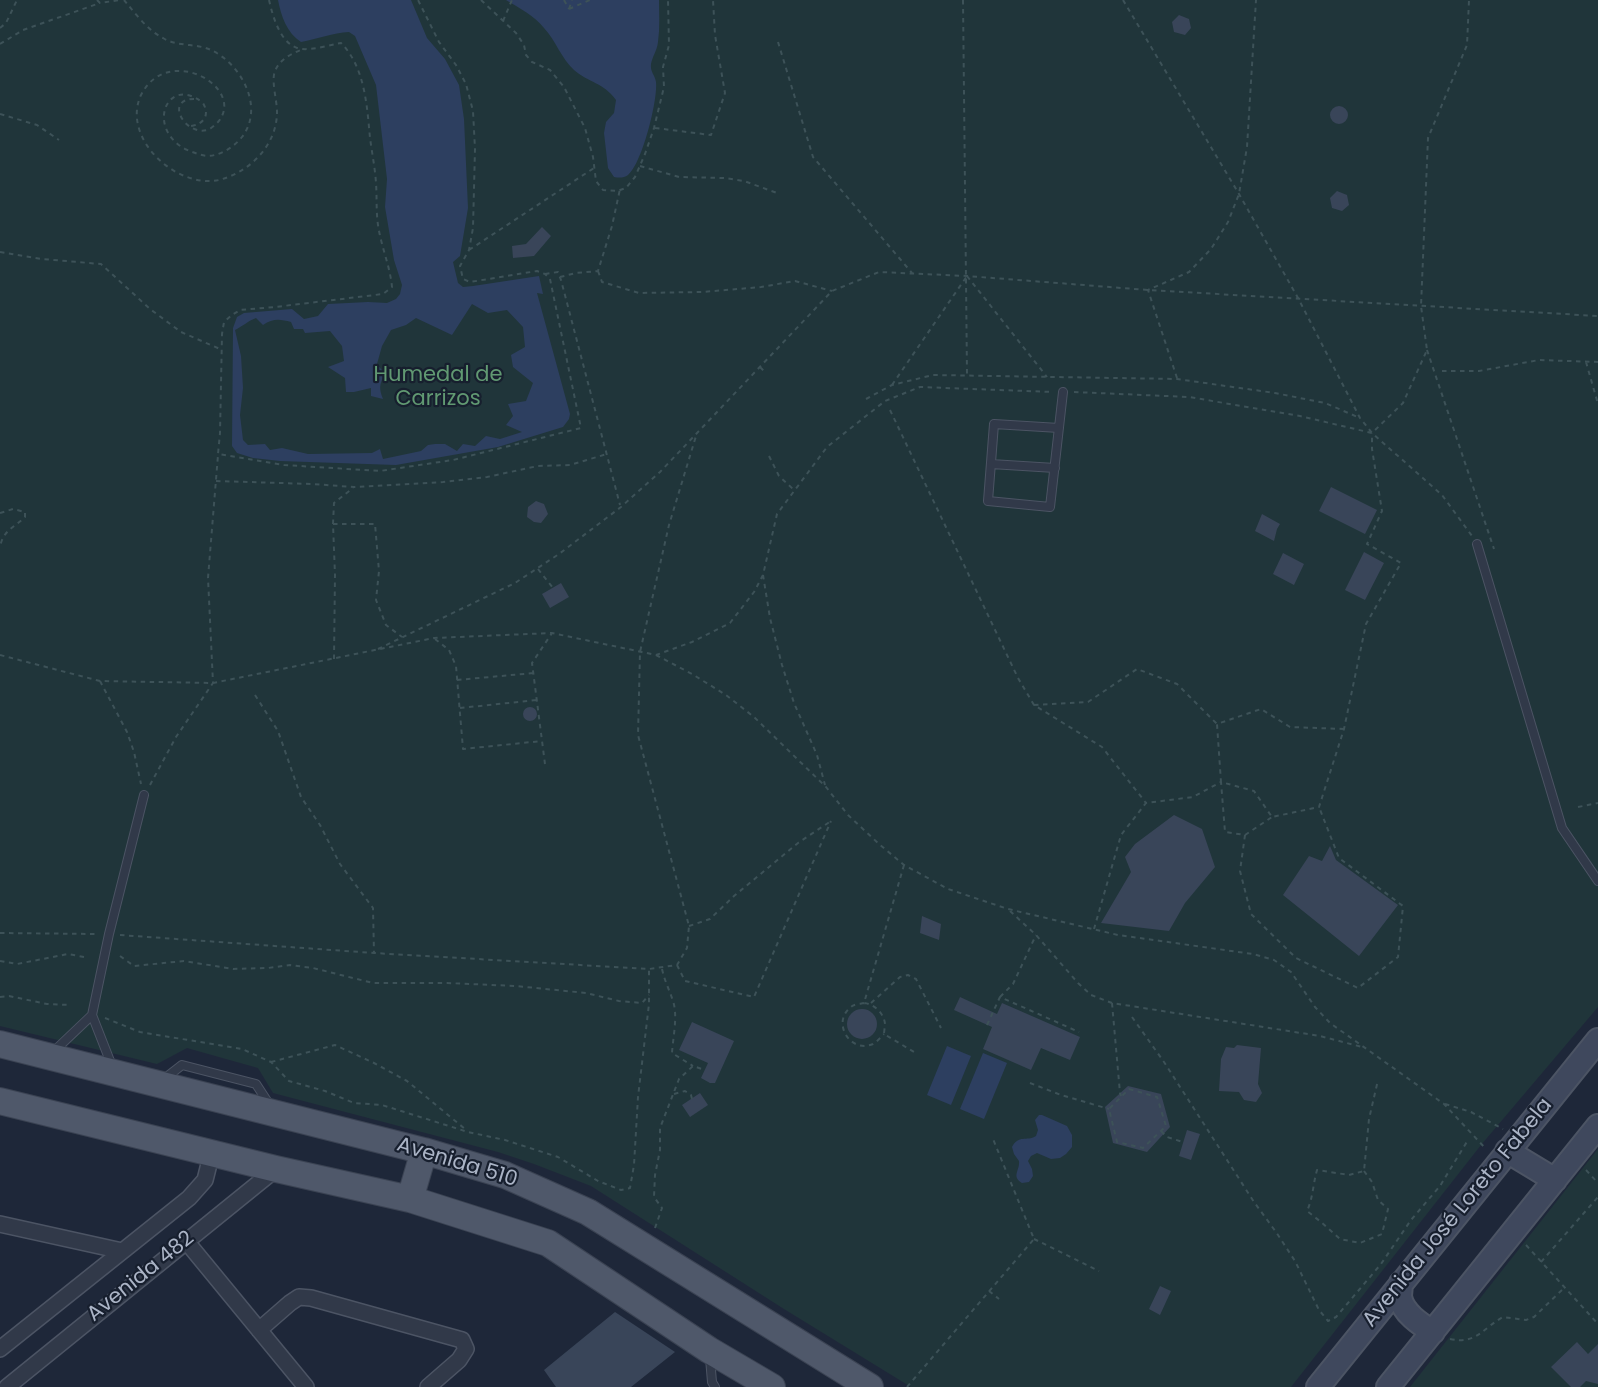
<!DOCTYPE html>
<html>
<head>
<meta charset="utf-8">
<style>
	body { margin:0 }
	canvas { display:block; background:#1e2739 }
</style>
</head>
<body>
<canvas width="1598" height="1387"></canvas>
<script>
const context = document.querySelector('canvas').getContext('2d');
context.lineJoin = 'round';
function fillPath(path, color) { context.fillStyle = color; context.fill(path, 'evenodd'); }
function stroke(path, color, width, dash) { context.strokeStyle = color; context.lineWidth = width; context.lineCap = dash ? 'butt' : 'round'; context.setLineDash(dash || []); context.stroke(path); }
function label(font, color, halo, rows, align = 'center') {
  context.font = font + ' Poppins,sans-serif'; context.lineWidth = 4.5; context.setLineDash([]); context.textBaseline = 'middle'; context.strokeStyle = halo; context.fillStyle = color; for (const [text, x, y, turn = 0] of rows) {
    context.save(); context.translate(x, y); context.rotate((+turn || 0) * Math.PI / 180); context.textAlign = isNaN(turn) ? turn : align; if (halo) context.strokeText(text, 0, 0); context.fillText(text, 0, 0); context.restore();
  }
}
fillPath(new Path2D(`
	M0,0H1598V1007L1481,1145L1291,1387H911L784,1309L591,1186L534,1164L498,1152L273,1093L258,1068L187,1048L157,1064L0,1026Z
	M1598,1149V1387H1410Z`), '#20353a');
fillPath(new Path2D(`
	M278,0H411L427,38L445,59L459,85L464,119L468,208L460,256L453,262L458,283L463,287L473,286L539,276L543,294L537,293L570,414L569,419L563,427L498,447L396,465L280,461L253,458L237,453L232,446L233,328L237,317L244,313L292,309L304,319L318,316L328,304L368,302L387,303L396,299L400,294L402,285L394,260L385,207L387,179L376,85L355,36L349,32C333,33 317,39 301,42C287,33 281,16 278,0ZM472,304L488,313L507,310L523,327L525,347L511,355L513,367L533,383L526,401L508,404L513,416L506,425L522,432L500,439L486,436L475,446L463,444L457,451L445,444H435L428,445L421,451L383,459L380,449L372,453L308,454L282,448L270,450L265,444L248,445L243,440L240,415L243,388L241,356L235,330C243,326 248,321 256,318L263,325C273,318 280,319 291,322L294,329H303L305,333L330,331L342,346L344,361L328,367L345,378L346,392H354L371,388V396L383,399C379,389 379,384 385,374L377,364L382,346L391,330L406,325L416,318L452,335Z
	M506,0H659C659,14 660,28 658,42C657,51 652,57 651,64C650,72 655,75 656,82C658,100 642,164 628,175C624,178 619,178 614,177L608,168L604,133L606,122L614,113L616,100C603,82 589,83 574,70C561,58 556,41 544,28C535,16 519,8 506,0Z
	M947,1046L971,1056L951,1105L927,1095Z
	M983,1053L1007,1063L984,1119L960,1109Z
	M1039,1115H1042L1067,1126L1072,1135V1147L1066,1154L1060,1158L1051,1159L1037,1153L1031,1156L1028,1161L1032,1169L1033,1176L1029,1182L1022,1183C1011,1176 1020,1171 1019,1161L1014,1154L1012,1147C1019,1134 1026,1142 1036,1136L1038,1130L1035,1120Z`), '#2d3f60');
fillPath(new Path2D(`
	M1179,15L1189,19L1191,28L1185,35L1174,32L1172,22Z
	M1330 115a9 9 0 1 1 18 0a9 9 0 1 1-18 0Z
	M1337,191L1347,195L1349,205L1342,211L1332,208L1330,198Z
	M542,227L551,236L534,256L513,258L512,246L526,244Z
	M1331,487L1377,510L1365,534L1319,511Z
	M536,501L544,504L548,514L541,523L534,522L527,517L528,507Z
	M1262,514L1280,524L1277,529L1274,541L1255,531Z
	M1364,552L1384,563L1365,600L1345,590Z
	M1283,553L1304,564L1294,585L1273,574Z
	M561,583L569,597L550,608L542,594Z
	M523 714a7 7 0 1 1 14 0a7 7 0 1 1-14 0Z
	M1174,815L1202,829L1215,867L1185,903L1169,931L1101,923L1131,872L1125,857L1135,844Z
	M1330,846L1336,860L1398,905L1359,956L1283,895L1309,856L1322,861Z
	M922,916L941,924L939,940L920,933Z
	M960,997L997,1014L1002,1003L1080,1037L1070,1060L1041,1048L1031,1070L983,1049L992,1027L954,1010Z
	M847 1024a15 15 0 1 1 30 0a15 15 0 1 1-30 0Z
	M692,1022L734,1041L715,1083H710L701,1078L708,1063L679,1050Z
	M1237,1045L1261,1048L1258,1084L1262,1093L1256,1102L1244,1100L1239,1092L1219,1091L1221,1059L1226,1047L1234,1048Z
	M1128,1086L1161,1094L1170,1127L1147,1152L1113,1143L1105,1107Z
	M700,1093L708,1105L690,1117L682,1105Z
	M1187,1130L1200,1134L1191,1160L1179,1156Z
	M1160,1286L1171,1291L1160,1315L1149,1309Z
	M615,1312L675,1352L631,1387H556L544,1370Z
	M1577,1342L1588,1354L1598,1344V1384L1586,1381L1580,1387H1571L1551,1367Z`), '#394559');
const lane = new Path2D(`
	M1059,428L994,424L988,501L1050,507L1063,392
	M991,464L1055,468
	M1477,544L1562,828L1598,881
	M52,1053L92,1015
	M112,1066L92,1015L109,934L144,795
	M164,1079L182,1065L256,1084L269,1104
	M710,1358L712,1382L715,1387`);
const street = new Path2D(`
	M0,1224L122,1251
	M186,1241L306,1387
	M259,1330L290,1303L299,1297L311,1298L462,1340L466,1349L459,1360L428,1387
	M0,1349L189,1198L205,1180L212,1152
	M7,1387L276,1169`);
const secondary = new Path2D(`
	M1507,1151L1555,1180
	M1401,1283C1401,1287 1400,1293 1400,1297C1403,1313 1420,1324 1433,1332
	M1318,1387L1598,1040
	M1388,1387L1598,1126`);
const primary = new Path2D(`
	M0,1044L424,1151L505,1175L588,1212L870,1387
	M0,1101L276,1169L410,1199L548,1243L709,1350L772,1387
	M410,1199L424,1151`);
stroke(lane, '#4c5464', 10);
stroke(street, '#4c5464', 18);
stroke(secondary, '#4c5464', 26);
stroke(primary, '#3b4353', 28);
stroke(new Path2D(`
	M97,0L100,3L120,0
	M124,0C135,13 147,30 163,38C177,47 196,43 211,50C241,64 265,107 242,137C234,147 220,156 207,156C199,155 192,152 185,149C145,127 168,74 203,103C210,115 204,124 191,126
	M269,0C273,17 281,47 302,49C314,50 329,45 341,43C365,67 367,106 370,138C372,153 375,168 376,183C377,197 376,211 378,225C381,246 390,266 392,287L383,294L275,307L240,310L232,315L224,322L222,334L220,433L218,454L284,465L380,471L453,460L581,428L550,279L545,274L537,271L470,282L463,279L460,266L469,250L473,228L475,149L473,111L466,84L456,65L439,42L418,0
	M481,0L516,33L524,45L526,55L532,62L550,70L564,87L585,128L593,157L596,181L603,190L617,191L626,188L635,177L645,154L654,128L664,87L663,67L669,45L668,0
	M564,0L569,9
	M963,0L967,375
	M1123,0L1239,194L1298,298L1360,418L1372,433L1442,495L1472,536
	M569,9L590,0
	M569,9L572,0
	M503,21L512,0
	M0,28L6,23L17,0
	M778,42L813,157L912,273
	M0,44L23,30L100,3
	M194,99C164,99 185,136 207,130C211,129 215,125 218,122C247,88 168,42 141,95C121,138 176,189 219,180C250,172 277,145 277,112C277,100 271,81 275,71C280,59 291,54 303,49
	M0,114L37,125L59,140
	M655,128L711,135L725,93L715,35L713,0
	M640,166L679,177L725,178L744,181L777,193
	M469,250L594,168
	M0,252L42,259L101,264L150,309L181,332L220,349
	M598,271L602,282L639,293L702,292L761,287L795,281L832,291
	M545,274L558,272L561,280L620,505
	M967,276L1047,377
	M560,277L576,273L598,271L612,226L620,189
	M1427,350L1494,549
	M1586,362L1598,404
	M760,367L766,373
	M1442,371H1479L1539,360L1598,362
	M1177,378L1148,290L1189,272L1211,249L1228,222L1239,194L1247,147L1256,0
	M892,385L967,276
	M1074,392L1189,397L1300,416L1372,433L1403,403L1427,350L1421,306L1428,138L1467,45L1469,0
	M866,399L892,385L933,375L1177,379L1275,393L1325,403L1360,418
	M890,410L1018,678L1034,705L1102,747L1146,803
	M769,456L779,476L794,490
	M216,481L312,484L354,487L443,482L487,477L538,466L570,465L607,454
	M0,513L13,509L25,512V517C15,527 3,530 0,547
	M333,524H375L379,571L376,600L386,625L402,637
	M538,569L553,588
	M763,575L770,618L782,665L794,703L817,755L825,785
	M435,639L449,650L456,666L463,749L542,741
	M378,649L515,583L559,554L621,507L660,472L832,291L879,272L967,276L1148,290L1598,316
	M0,655L100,681L213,683L434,638L552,633L656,655L692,642L730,623L754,592L763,575L777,514L827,447L885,401L920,387L1053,392
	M656,655L692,674L726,695L754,717L826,787L848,815L879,844L904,865L948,889L1008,909L1118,935L1253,954L1274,960L1291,972L1315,1007L1330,1023L1444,1104L1486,1149
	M334,659L335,575L333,524L334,503L353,488
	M457,680L534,673
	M100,681L127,732L134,752L141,784
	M255,695L278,731L301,797L320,825L340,864L373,908L374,953
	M1034,705L1088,702L1137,669L1177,684L1217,724
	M460,708L537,700
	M1344,729L1290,727L1261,709L1217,724L1221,782L1254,791L1272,817L1319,807L1344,729L1366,624L1401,563L1367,544L1382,511L1372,449V433
	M545,764L532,663L552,633
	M150,785L176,737L213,683L208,578L218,455
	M1578,807L1598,803
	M1245,835L1240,871L1251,914L1296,958L1358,988L1398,957L1403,906L1339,858L1319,807
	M904,865L864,1003C874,1004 884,1013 885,1024C885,1025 884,1033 884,1034L914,1052
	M1010,911L1036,935L1078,983L1091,995L1112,1003L1320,1036L1362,1047
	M689,926L710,919L734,896L798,843L831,821
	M1094,929L1121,835L1146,803L1193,797L1221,782L1225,832L1245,835L1272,817
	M0,933L96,934
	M120,935L374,953L649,969L677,965L687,948L689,926L638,735L640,652L669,525L696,436
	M120,956L134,966L184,961L233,969L268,968L290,965L313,968L373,983H447L516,986L586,993L619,1001L642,1003L649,995
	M0,961L17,964L68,954L84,957
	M677,965L685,981L754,997L831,821
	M662,969C665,982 669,989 673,1001C678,1016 673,1037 672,1053L693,1066
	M0,997L9,996L47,1004L70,1005
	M1000,997L1013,984L1036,935
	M864,1003C860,1004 854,1004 851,1007C831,1022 850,1054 873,1044C877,1042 881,1037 884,1034
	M871,1003L900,977L908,975L916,979L941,1028
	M1112,1003L1120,1093L1121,1096
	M1132,1017L1164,1062L1254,1202L1276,1232L1295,1261L1319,1310L1328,1321L1336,1317L1381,1264L1411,1220L1440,1186L1468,1140
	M105,1018L140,1032L242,1049L271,1062L289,1081L325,1091L354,1103L382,1105L468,1132L505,1140L558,1157L598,1181L621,1190L630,1188L634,1165L638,1097L649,1004V969
	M987,1025L1000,997L1079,1032
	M271,1062L335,1045L374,1063L407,1081L465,1129
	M1030,1083L1061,1095L1109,1109
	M1129,1089L1157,1097L1166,1126L1143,1148L1117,1142L1109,1109Z
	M674,1094L685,1091L691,1095L692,1099
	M1445,1104L1471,1112L1503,1129
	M1161,1131L1167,1137L1183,1142
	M1586,1170L1598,1183
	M1364,1171L1372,1182L1378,1200L1388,1209L1382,1234L1360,1243L1340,1239L1321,1222L1307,1211C1313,1198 1313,1184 1317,1170L1349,1175L1364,1171L1369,1119L1378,1080
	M655,1228L662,1208L654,1197L655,1175L660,1150V1128L679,1079L693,1066L705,1070
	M1034,1239L1099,1271
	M1526,1245L1598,1324
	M1541,1262L1598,1197
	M989,1291L999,1299
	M1450,1339C1476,1345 1483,1328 1503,1317L1526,1320L1534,1317L1565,1287
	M907,1387L1034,1239L993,1139`), '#3d5258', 2, [4.5, 4.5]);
stroke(lane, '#313949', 8);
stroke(street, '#313949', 15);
stroke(secondary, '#3f485d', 22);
stroke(primary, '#4f586a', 26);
label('21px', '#619972', '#171f2e', [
	["Humedal de",438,376],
	["Carrizos",438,400]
]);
label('21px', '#abb4c6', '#171f2e', [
	["Avenida 510",457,1163,17],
	["Avenida José Loreto Fabela",1458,1213,-51],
	["Avenida 482",141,1277,-39]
]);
</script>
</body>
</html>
